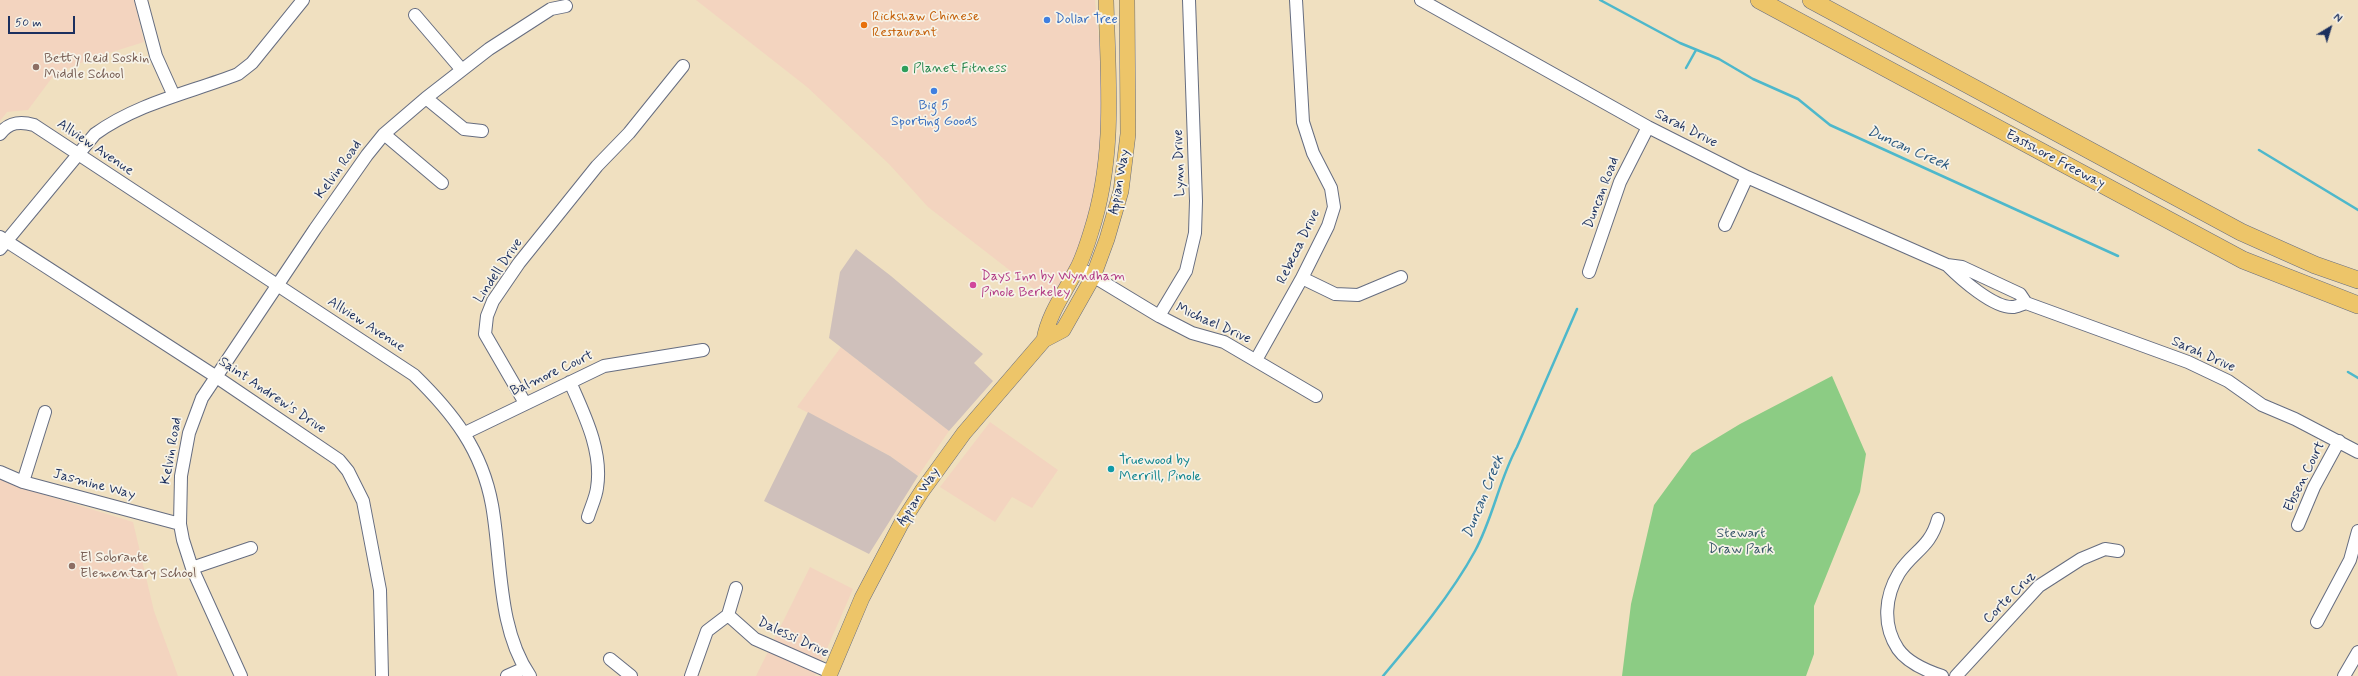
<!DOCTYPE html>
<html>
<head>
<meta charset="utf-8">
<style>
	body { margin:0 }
	#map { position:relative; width:2358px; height:676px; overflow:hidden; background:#f0e0c0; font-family:Mynerve,sans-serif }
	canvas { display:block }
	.north { position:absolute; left:2310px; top:8px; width:40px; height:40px; -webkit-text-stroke:3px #f7f3e8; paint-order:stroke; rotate:38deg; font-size:11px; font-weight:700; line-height:16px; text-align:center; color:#1b2f5e }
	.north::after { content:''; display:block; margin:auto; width:14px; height:18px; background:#1b2f5e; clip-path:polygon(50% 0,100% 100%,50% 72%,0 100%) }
	.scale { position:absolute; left:8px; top:16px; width:67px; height:18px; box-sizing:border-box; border:2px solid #1b2f5e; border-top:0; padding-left:5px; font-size:12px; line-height:14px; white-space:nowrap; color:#1b2f5e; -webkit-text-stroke:3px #f7f3e8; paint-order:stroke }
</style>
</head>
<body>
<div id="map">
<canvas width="2358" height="676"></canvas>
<div class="north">N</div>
<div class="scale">50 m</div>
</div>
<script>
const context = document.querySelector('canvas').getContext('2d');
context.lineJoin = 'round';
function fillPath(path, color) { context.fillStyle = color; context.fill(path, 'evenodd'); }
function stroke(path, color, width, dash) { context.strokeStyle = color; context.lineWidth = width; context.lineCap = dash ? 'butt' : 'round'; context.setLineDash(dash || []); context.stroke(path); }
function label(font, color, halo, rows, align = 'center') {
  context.font = font + ' Mynerve,sans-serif'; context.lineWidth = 3.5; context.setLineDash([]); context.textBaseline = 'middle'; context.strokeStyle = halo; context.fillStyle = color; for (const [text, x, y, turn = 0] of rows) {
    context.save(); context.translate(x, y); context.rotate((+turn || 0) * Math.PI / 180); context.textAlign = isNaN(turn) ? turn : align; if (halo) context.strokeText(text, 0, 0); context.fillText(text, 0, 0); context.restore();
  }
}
fillPath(new Path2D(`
	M0,0H134L144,42L90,59L54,75L28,110L7,112L0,121Z
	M696,0H1095L1102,70L1103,139L1095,194L1082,243L1052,303L928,207L889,164L807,87Z
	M841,347L949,431L918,476L890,456L797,407Z
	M990,422L1058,470L1032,508L1012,497L995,522L940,487Z
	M0,479L32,491L133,522L154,611L178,676H0Z
	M810,567L853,589L815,676H756Z`), '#f3d4bf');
fillPath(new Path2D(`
	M856,249L891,276L983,354L974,363L993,381L949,431L829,338L840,272Z
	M808,412L890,456L918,476L869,554L764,501Z`), '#cfc0bb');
fillPath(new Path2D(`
	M1832,376L1866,454L1860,492L1814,606V654L1806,676H1622L1631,604L1654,505L1692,453L1740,424Z`), '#8ccc84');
stroke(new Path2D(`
	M1600,0L1680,43L1719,59L1753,79L1798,99L1830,125L2118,256
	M1686,68L1696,50
	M2259,150L2358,210
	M2348,372L2358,378
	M1383,676C1415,638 1451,595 1475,551C1493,518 1499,480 1517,447L1577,309`), '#4eb8cb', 2.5);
const minor = new Path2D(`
	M141,0L156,56L174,96
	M1421,0L1648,127L1747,177L1947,265L1962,267L2020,294L2026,303C2023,304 2018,306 2014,307C1994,309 1960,278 1947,265
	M415,15L462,70
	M426,98L464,129L482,131
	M0,134C9,122 20,121 34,125L414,375C453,413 482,450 492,505C502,561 497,628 530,676
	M384,134L442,183
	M1725,225L1747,177
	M0,237L215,376L339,460L348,471L363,501L380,590L382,676
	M0,249L95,134C138,103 189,93 238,74L252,63L303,0
	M1078,267L1159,316L1192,333L1224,342L1316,396
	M1589,272L1620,182L1648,127
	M1302,278L1335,294L1358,295L1401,277
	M2026,303L2188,362L2228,381L2262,405L2295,419L2358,452
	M1159,316L1186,271L1195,233L1196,201L1189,0
	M1256,360L1302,278L1328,226L1334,207L1331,188L1313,153L1303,122L1296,0
	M570,382C584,414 603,451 597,488C596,497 591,507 588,517
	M525,403L485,334L487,316L493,301L519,263L597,166L629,133L683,66
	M465,433L604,366L703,350
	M0,472L23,482L180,524
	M23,482L45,412
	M1938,519C1930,548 1913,551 1899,573C1885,596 1882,625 1898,649C1907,662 1927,671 1942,676
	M2298,525L2314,487L2339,441
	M192,568L251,548
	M728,615L736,588
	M2317,622L2350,560L2358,531
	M610,659L631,676
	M241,676L192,568L183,540L180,524L181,476L189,433L202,398L315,229L367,155L384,134L426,98L489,49L551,9L566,6
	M507,676L525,668
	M691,676L707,631L728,615L755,639L830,672
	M1956,676L2039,586L2081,559L2105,549L2118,551
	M2344,676L2358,652`);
const major = new Path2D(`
	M1044,340C1048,315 1065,292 1077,269C1083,258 1087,245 1091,232C1116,155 1108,80 1106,0
	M829,676L862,598L901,524L922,491L964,433L1044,340L1063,330L1093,277L1107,239L1121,191L1128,134L1127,0`);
const highway = new Path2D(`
	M1759,0L2243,260L2358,305
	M1811,0L2241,232L2315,265L2358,280`);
stroke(minor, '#666d80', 14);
stroke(major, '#666d80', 16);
stroke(highway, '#666d80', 18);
stroke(minor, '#fff', 12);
stroke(major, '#edc569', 15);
stroke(highway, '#edc569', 17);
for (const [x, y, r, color] of [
	[1047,20,4,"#3f7fe0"],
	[864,25,4,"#e8710a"],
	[36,67,4,"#8d6e63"],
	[905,69,4,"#2e9e5b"],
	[934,91,4,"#3f7fe0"],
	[973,285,4,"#d1479c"],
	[1111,469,4,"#0f9aa8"],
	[72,566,4,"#8d6e63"]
]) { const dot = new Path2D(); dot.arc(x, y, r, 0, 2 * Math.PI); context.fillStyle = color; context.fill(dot); stroke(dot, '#f7f3e8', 1.5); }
label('14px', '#c56008', '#f7f3e8', [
	["Rickshaw Chinese",872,17],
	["Restaurant",872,33]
], 'left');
label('14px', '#366cbe', '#f7f3e8', [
	["Dollar Tree",1055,20],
	["Big 5",934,106,"center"],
	["Sporting Goods",934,122,"center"]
], 'left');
label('14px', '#785e54', '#f7f3e8', [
	["Betty Reid Soskin",44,59],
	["Middle School",44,75],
	["El Sobrante",80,558],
	["Elementary School",80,574]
], 'left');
label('14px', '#27864d', '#f7f3e8', [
	["Planet Fitness",913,69]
], 'left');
label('14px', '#1b2f5e', '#f7f3e8', [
	["Sarah Drive",1686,129,27],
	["Allview Avenue",95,148,34],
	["Eastshore Freeway",2055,160,28],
	["Lynn Drive",1180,163,-92],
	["Kelvin Road",339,170,-54],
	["Appian Way",1120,182,-80],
	["Duncan Road",1602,193,-69],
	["Rebecca Drive",1299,247,-64],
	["Lindell Drive",499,271,-56],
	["Michael Drive",1213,324,24],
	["Allview Avenue",366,325,33],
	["Sarah Drive",2203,355,24],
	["Balmore Court",552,374,-25],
	["Saint Andrew's Drive",272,396,34],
	["Kelvin Road",172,451,-80],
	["Ebsen Court",2305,477,-64],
	["Jasmine Way",94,485,15],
	["Appian Way",919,497,-57],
	["Corte Cruz",2010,598,-45],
	["Dalessi Drive",793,638,25]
]);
label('14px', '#b23c85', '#f7f3e8', [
	["Days Inn by Wyndham",981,277],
	["Pinole Berkeley",981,293]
], 'left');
label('14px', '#0d838f', '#f7f3e8', [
	["Truewood by",1119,461],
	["Merrill, Pinole",1119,477]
], 'left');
label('14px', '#375668', '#f7f3e8', [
	["Stewart",1741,534],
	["Draw Park",1741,550]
]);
label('italic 15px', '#2a587f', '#f7f3e8', [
	["Duncan Creek",1908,149,24],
	["Duncan Creek",1484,497,-68]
]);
</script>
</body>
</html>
